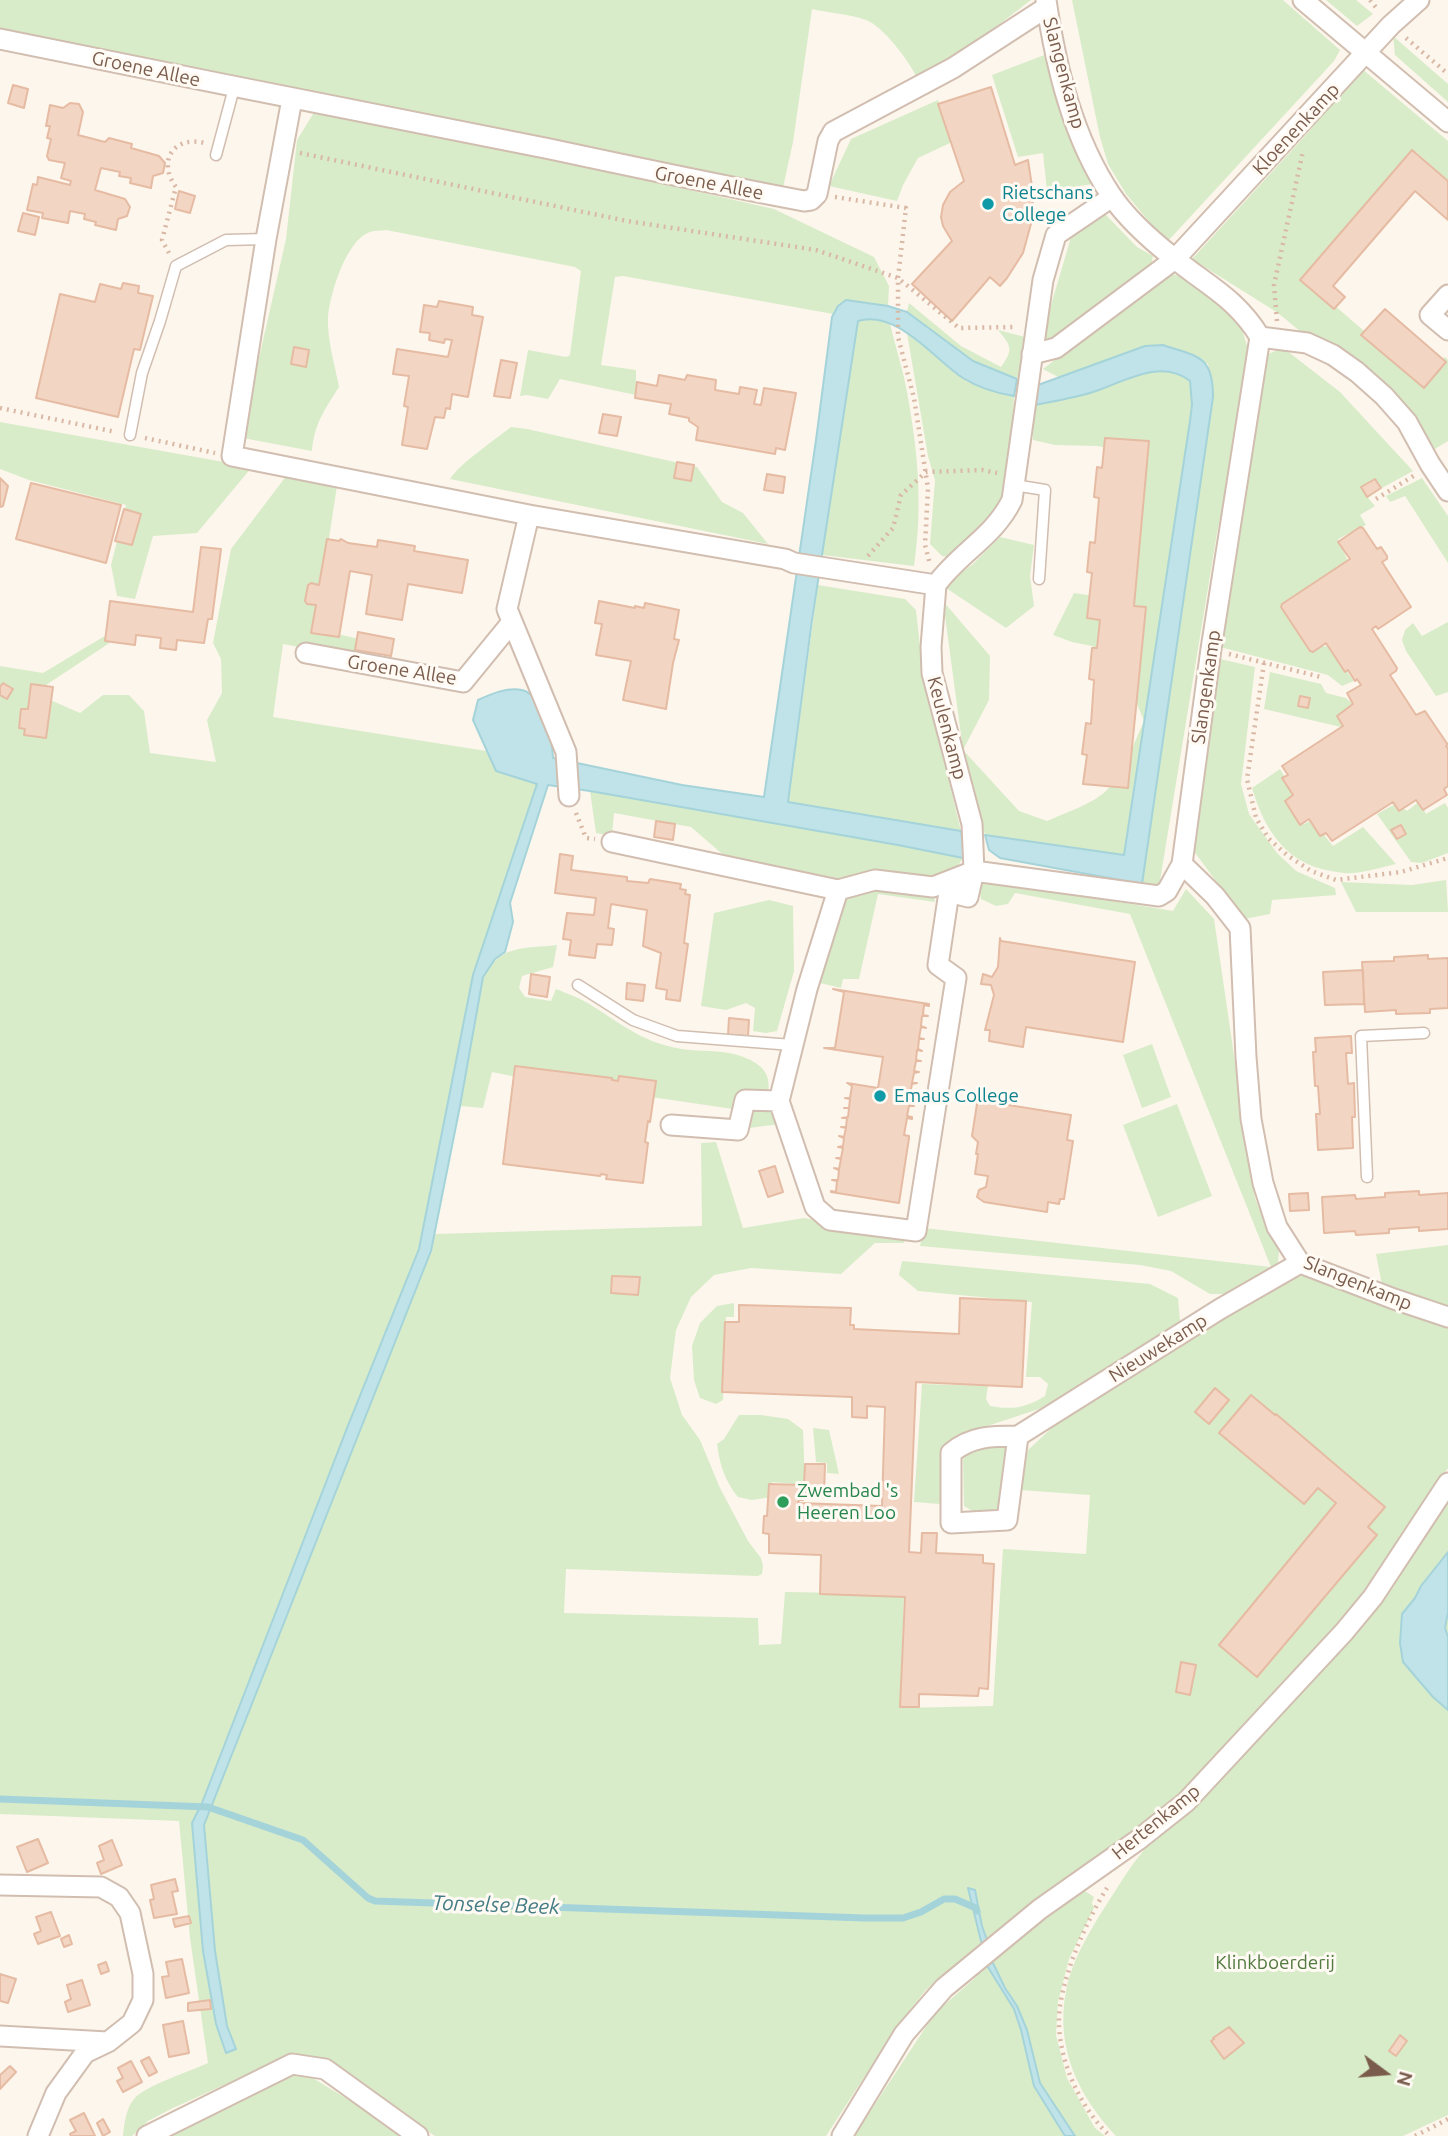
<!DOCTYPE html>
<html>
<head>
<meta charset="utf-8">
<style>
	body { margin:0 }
	#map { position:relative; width:1448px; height:2136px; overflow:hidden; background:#fdf6ec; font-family:Ubuntu,sans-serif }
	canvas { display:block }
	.north { position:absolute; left:1350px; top:2038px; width:70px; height:70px; -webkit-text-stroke:5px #fffaf3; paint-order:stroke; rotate:106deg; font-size:19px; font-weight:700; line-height:28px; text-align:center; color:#7a5c4d }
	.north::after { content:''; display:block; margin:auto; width:24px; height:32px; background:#7a5c4d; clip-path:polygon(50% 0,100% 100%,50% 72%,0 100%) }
</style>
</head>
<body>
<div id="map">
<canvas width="1448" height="2136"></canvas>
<div class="north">N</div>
</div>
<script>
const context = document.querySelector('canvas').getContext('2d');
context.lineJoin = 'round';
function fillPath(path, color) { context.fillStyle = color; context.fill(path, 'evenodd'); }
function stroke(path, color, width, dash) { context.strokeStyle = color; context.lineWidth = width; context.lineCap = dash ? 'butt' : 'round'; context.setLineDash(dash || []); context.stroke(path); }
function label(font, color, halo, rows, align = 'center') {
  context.font = font + ' Ubuntu,sans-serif'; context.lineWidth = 6; context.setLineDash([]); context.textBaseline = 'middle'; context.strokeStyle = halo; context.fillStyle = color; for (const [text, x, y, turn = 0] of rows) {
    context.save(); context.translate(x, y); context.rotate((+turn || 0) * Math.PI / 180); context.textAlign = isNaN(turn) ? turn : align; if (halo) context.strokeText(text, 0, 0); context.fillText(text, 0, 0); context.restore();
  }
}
fillPath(new Path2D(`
	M0,0H1031L984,36L917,78C910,62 883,26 866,20C850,14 829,13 812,9L793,142L782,192L0,28Z
	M1072,0H1283L1340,50L1334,61L1168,241L1151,224L1126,194L1108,164L1100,137Z
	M1326,0H1356L1373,14L1357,26Z
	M1393,36L1448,84V102L1395,55Z
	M1047,54L1062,116L1093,184L1047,191L1043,153L1018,157L992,75Z
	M1362,69L1448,141V180L1416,152L1305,280L1422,381L1445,357L1448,360V441L1430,452L1313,342L1278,313L1192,259L1304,137Z
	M938,100L952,142L918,158L903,185L897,201L829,186L851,139Z
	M318,106L774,209L874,257L889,286L888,306L865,302L838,306L833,314L623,276L615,277L601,365L636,370V395L560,379L548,399L527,395L520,396L528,350L566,357L570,355L581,271L575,267L386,230C381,231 375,230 370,232C346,240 330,294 328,317C327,340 335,365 339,387C325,409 314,424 312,451L243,438L247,411L286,239L297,140Z
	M1105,214L1137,247L1153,256L1151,267L1056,343L1042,336L1071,237Z
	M1168,273L1182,277L1230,310L1242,329L1248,349V367L1242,415L1217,533L1159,887L1142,884L1213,397L1208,364L1194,356L1163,345L1145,346L1060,378L1043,369Z
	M909,303L961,346L1001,367C1014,349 1011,346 998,330L1029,338L1017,379L973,361L907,312Z
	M867,318L890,323C895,346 903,369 907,392C918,452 923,505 914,566L822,555L853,347L858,321Z
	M907,333C942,361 968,387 1014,396L1013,423L1003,501L948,557L942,556L930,544L935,480L928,456Z
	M1278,350H1286L1340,392L1413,471L1380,489L1368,498L1375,506L1360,515L1366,525L1338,539L1348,561L1281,605L1312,647L1328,646L1354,681L1342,686L1328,675L1220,647L1268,354Z
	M1149,371C1165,371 1177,371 1190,380L1192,405L1190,421L1124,855L985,835L963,750L943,601L990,656L989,700L963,750L1019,811L1047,821C1065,813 1093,804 1107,790C1124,773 1134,743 1144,721L1120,663L1092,646L1072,642L1053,635L1074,593L1115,599L1139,453L1097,446L1055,445L1033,440L1032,422L1035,405L1095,391Z
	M0,422L252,467L197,533L153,536L135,599L117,596L111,565L126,505L29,480L0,469Z
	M511,427L527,429L697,467L722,502L743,513L768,544L450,479C460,463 495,440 511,427Z
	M287,475L337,486L315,629L373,642L370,660L283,644L273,717L486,751L496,771L537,783L473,975L419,1249L347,1428L202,1803L192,1823L203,1951L216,2024L226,2053L236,2049L227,2026L215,1951L204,1825L431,1251L434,1234L702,1226L701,1143L716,1142L743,1228L804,1218L815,1220L830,1229L906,1236L904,1243H875L841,1274L751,1268L714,1275L691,1297L676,1330L670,1378L682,1415L700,1440L720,1488L748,1541L761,1558L763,1566L762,1574L758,1576L566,1569L564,1613L758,1618L759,1645L781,1644L785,1592L904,1594L900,1708L993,1706L1003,1549L1086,1554L1090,1495L1020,1490L1028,1450L1055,1425L1262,1294L1302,1275L1325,1279L1448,1322V1468L1364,1599L1171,1808L988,1943L982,1926L978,1901L968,1888L983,1949L938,1979L925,1991L898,2025L826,2136H435L317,2058L299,2054L286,2057L173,2108L148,2121L132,2136H123C124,2125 126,2108 134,2099C144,2086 191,2071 208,2063L190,1938L179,1821L0,1814V666L43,673L113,631L126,632L34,693L80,713L103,695H129L144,711L150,753L216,762L207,720L222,693L221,659L213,643L231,549Z
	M1422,478L1448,516V563L1405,496L1390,502L1386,496Z
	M1000,537L1034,545L1030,576L1034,606L1006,628L943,586L973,564Z
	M818,585L905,599L916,610L923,674L961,831L788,802Z
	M1448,622V692L1436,696L1406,651L1402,640L1405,630L1413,623L1422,636Z
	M1220,659L1255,667L1241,784L1249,814L1277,853L1296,871L1335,888L1336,895L1272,900L1270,914L1244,919L1193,850Z
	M1270,672L1321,684L1326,693L1346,698L1357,708L1345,728L1264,709Z
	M1280,769L1295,794L1289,798L1304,824L1312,820L1333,846L1363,827L1396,864C1382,867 1367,872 1353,873C1346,874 1338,872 1331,871C1286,864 1264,829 1252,788Z
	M590,791L898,845L963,858L954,872L928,880H848L728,859L691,827L614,813L612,836L596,833Z
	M1420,801L1426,814L1445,803L1448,808V853L1422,863L1411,862L1377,814L1397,803L1407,811Z
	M987,880L1173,911L1186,889L1214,919L1255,1198L1267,1228L1279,1250L1278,1263L1263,1275L1227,1294H1210L1171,1271L1140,1265L920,1246L924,1228L1271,1267L1130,914L1015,893L1008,904L996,906L981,899L979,883Z
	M1446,880L1448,912H1356L1341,882L1412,885Z
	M880,886L934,895L935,902L878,894L859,979H843L841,988L820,983L844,897Z
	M769,900L793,906L794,971L777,1031L766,1033L753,1031L755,1008L746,1003L726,1010L701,1006L714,913Z
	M557,945L553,967L522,976L519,988L525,997L551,1001L556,989C568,994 580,998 591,1005C615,1020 639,1039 668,1046C693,1054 724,1047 748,1059C764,1066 771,1076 768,1093L733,1109L522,1078L492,1072L483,1108L460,1106L483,977C501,944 523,949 557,945Z
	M1152,1044L1171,1097L1142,1108L1123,1055Z
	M1177,1104L1212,1196L1158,1217L1123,1125Z
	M756,1109L767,1110L777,1116L780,1124L749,1128L745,1121L748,1112Z
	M1448,1245V1306L1383,1290L1376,1254Z
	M902,1261L1150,1284L1178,1298L1180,1321L1172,1330L1039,1409L960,1435L946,1443L940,1504L914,1502L922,1384L988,1386L986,1399L990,1406C1013,1410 1025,1408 1045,1396L1048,1384L1040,1377H1026L1032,1302L918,1291L899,1275Z
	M734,1303V1317H726L723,1400L716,1404L700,1398L694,1380L692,1346L700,1323L717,1306Z
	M739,1415H761L788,1419L803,1430L805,1485L772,1482L771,1497L752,1500L738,1497C724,1479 720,1465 717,1444L724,1439Z
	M813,1428L829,1430L839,1474L827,1473V1463L816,1462Z
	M1005,1444L1010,1448L1004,1501L998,1509C986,1513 975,1514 964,1506L963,1459L969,1450Z
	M1448,1499V2115L1403,2136H1116C1078,2096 1055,2047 1066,1991C1072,1958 1094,1924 1112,1896C1123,1879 1134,1860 1149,1845C1181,1810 1218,1778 1252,1745C1295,1703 1335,1657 1374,1612L1392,1589Z
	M1079,1887L1094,1897L1092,1903L1094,1908L1069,1959L1058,2002L1056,2035L1067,2078L1095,2128L1105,2136H1075L1040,2083L1027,2030L1017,2006L1005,1988L992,1961Z
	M986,1964L1014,2009L1021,2030L1034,2086L1065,2136H854L935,2013L975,1978Z
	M303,2072L375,2116L401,2136H160L180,2123Z`), '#d8ecc9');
const water = new Path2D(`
	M846,300L888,306L907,312L973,361L1017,379L1014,396C996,393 979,388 963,378C934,359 897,309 858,321L812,620L788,802L961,831L964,851L963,858L898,845L590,791L548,785L510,903L513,922L505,952L495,959L483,977L460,1106L431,1251L204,1825L215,1951L227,2026L236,2049L226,2053L216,2024L203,1951L192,1823L202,1803L347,1428L419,1249L473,975L537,784L496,771L473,720L478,700C491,694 507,687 522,690C545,696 552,738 553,758L682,785L764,797L816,440L832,317L838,306Z
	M1163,345C1198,357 1213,355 1213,397L1142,884L1000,858L989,850L985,835L1124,855L1190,421L1192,405L1190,381C1160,358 1124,382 1093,392C1074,398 1055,401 1035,405L1038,385L1145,346Z
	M1448,1552V1612L1445,1628L1448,1637V1710L1433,1697L1403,1662L1400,1643L1402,1614L1415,1598L1421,1586Z
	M968,1888L975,1890L982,1926L988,1943L983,1949Z
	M992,1961L1005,1988L1017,2006L1027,2030L1040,2083L1075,2136H1065L1034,2086L1021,2030L1014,2009L986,1964Z`);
fillPath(water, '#bfe3e8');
stroke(water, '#a5d3da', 2);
stroke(new Path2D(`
	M0,1799L208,1807L303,1840L368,1898L375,1901L864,1918H903L921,1912L944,1899H955L976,1908L977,1911`), '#a5d3da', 7);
const building = new Path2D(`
	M13,85L28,89L24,108L8,103Z
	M991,87L1015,165L1028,160L1033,193L1032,220L1023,253L1007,278L1000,286L990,277L952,321L912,284L952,241L943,226L941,217L943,205L950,192L964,181L938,104Z
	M70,103L79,104L83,112L78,135L105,142L109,138L132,144L131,148L159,156L165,163L163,173L153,176L151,188L130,183L131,178L119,176L120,172L101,168L95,190L125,199L130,207L127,216L118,219L116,230L95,225L96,222L84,219L85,214L70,211L68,223L42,218L43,213L27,210L33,184L37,185L38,177L70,185L71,181L61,178L65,163L49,160L47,156L51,139L47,138L50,126H46L50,105L63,108Z
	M1412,150L1448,181V220L1415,191L1333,286L1345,297L1334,309L1300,280Z
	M179,191L195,196L190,213L175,209Z
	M23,213L39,217L35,235L18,231Z
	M123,283L139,286L138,293L153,296L140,350L134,349L118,417L36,398L60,294L95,302L100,284L121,289Z
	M439,301L473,307L472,315L483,317L468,397L452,394L450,409L446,408L444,418L435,417L427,449L402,445L408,407L404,406L409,376L393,374L397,349L448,357L452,340L445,339L444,343L429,340L430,333L420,332L424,305L437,307Z
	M1385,309L1446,362L1424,388L1361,335Z
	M294,347L309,350L306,367L291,364Z
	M501,360L517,363L510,398L494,396Z
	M659,375L685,380L687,375L716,380L715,390L739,394L740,387L757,390L754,404L761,405L764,388L796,393L785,450L776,448L775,454L696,440L698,427L689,421V418L669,414L671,404L635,398L637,382L657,386Z
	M603,414L621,417L617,436L599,433Z
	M1105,438L1149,441L1134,606L1146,607L1128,788L1083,784L1087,755L1082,754L1086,723L1091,724L1094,680L1089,679L1092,648H1097L1100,620L1087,618L1092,573L1087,572L1090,542L1095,543L1099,498L1094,497L1097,467L1102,468Z
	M677,462L694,465L691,481L674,478Z
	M767,474L785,477L783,493L764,490Z
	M0,478L8,486L3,506L0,507Z
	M1375,479L1381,488L1367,497L1361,487Z
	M31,483L121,505L106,563L16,539Z
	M124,509L141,514L132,545L115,541Z
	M1360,527L1363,528L1377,549L1381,547L1387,556V559L1382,562L1411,607L1378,629L1376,626L1372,629L1397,668L1396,671L1390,675L1416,715L1425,711L1448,745L1446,746L1448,749V786L1444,789L1447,795L1423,810L1416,800L1399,811L1393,802L1332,841L1326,833L1320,836L1309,819L1300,825L1285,801L1293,795L1282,778L1288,775L1282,766L1343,726L1337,716L1353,704L1347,693L1361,685L1357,679L1355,681L1348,670L1345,672L1326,643L1313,652L1310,651L1281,607L1282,604L1350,559L1338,542Z
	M327,539L339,541L341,539L348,543L377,547L378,540L415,546L414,551L468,560L462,593L408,584L402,620L366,614L372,575L350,571L339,637L311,633L316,605L307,604L305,601L308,585L311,583L319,585Z
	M201,547L221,549L212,619H208L204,643L177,640L176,650L160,648L161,638L136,635L135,645L105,641L110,601L193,612Z
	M599,601L635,608V606L644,608L645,603L679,610L674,639L679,640L673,663L666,709L623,700L631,661L596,655L602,624L595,623Z
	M358,632L394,639L391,656L355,650Z
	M3,683L13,689L7,699L0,695V687Z
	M31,684L53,687L46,738L24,735L25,729L19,728L21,709H28Z
	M1300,696L1310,698L1308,708L1298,706Z
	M656,821L675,824L673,840L654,837Z
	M1401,825L1406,834L1397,839L1391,830Z
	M560,854L573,856L571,870L627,877V881L648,883L650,879L681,884L680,889L686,890L685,894L690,895L684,943L688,944L680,1001L666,999L667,990L656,988L661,953L643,946L647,910L611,904L608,928L614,929L612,945L597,944L595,958L569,955L571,940L563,939L567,913L594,915L596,898L555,893Z
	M1000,938L1001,941L1135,962L1123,1042L1026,1027L1023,1047L989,1041L990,1030H985L994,995L991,985L981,984L983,974L992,977L998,967Z
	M1428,955V959L1448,958V1008L1430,1009V1013L1396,1014V1010L1365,1012L1362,962L1394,961V957Z
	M1363,970L1364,1004L1325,1005L1323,972Z
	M531,974L550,977L547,997L529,994Z
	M627,983L645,985L643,1001L626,999Z
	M833,989L929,1004V1006L924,1005L923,1015L928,1016H922L921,1026L926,1028L921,1027L919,1038L924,1039H919L918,1049L922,1051L917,1050L916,1060L921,1061H916L914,1071L919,1072L914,1073L912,1083H917L912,1084L910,1094L916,1095H911L909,1105L914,1106H909L907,1116L912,1117V1119L907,1118L904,1135L909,1136V1138L899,1203L831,1192V1191L836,1192L837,1181L832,1180H838L839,1170L834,1168L839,1169L841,1159L836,1158H841L843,1148L838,1147L843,1146L844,1138L839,1136L844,1137L846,1128L841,1127H846L847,1118H842L848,1117L849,1108H844H849L850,1099L845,1098H850L852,1086L847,1083L878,1088L883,1057L824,1048H835L844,992Z
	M729,1018L749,1020L748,1036L728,1035Z
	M1351,1036L1352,1053H1346L1348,1084L1354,1083L1355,1117H1352L1353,1148L1318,1150L1316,1114H1320L1318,1086H1315L1313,1052H1316L1315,1038Z
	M515,1066L612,1078V1080L618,1081L619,1076L656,1081L650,1122L648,1121L645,1142L648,1143L643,1183L606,1179L607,1175L601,1174L600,1176L503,1164Z
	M979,1091L1003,1095L1002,1104L1071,1115L1067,1140L1073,1141L1064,1199H1060L1059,1204L1048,1202L1047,1212L984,1202L977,1197L979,1190L986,1187L988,1176L975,1174L978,1154H976L978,1142L972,1136Z
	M775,1166L783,1192L768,1197L759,1171Z
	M1419,1191V1195L1448,1193V1229L1419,1231V1227L1389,1229V1233L1356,1235L1355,1231L1324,1233L1322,1197L1355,1195L1356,1199L1385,1197V1193Z
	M1308,1193L1309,1210L1290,1211L1289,1194Z
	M612,1276L640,1277L638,1295L611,1293Z
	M960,1298L1026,1301L1022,1387L916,1382L909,1552L921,1553L922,1533H937L936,1553L983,1555V1563L994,1564L988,1689L979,1688L978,1696L919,1694V1707H900L905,1597L820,1594L821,1555L769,1553V1534L763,1533L764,1516H767L769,1484L804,1485L805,1464H825L824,1494L804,1493L803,1500H799L798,1503L882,1506L885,1407L867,1406V1418L852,1417V1397L722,1392L725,1322H739V1305L851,1308L850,1325H854V1329L959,1334Z
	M1215,1388L1229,1400L1209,1424L1195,1412Z
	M1251,1395L1275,1415L1276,1414L1385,1507L1368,1527L1377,1535L1257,1677L1219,1645L1336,1503L1318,1488L1304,1504L1219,1433Z
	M1181,1662L1196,1665L1190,1695L1176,1692Z
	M38,1839L48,1863L27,1872L17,1847Z
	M112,1840L122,1865L101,1874L97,1863L104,1860L99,1846Z
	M175,1879L178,1891L172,1892L177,1914L154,1918L150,1900L154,1899L151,1885Z
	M51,1912L60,1936L38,1944L34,1934L41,1931L36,1917Z
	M189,1916L191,1923L175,1927L173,1919Z
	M69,1935L72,1944L64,1947L61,1939Z
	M182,1959L189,1993L166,1998L162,1977L169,1976L166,1962Z
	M106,1962L109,1971L101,1974L98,1965Z
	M0,1974L16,1979L8,2003L0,2001Z
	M82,1980L90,2005L68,2012L65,2002L71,1999L67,1985Z
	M210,2000L211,2009L188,2011V2003Z
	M183,2021L189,2053L169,2057L163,2025Z
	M1229,2027L1244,2043L1224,2059L1211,2041L1214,2039L1213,2038Z
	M1400,2035L1407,2041L1396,2056L1389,2051Z
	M149,2057L157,2072L149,2076L141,2061Z
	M131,2061L142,2082L123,2092L117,2081L123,2078L118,2068Z
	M10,2066L16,2072L0,2089V2075Z
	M84,2113L95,2136H71L70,2134L76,2131L70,2120Z
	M103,2119L110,2132L103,2136L97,2123Z`);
fillPath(building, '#f3d5c3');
stroke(building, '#e6bba3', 2);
const lane = new Path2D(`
	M216,155L234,88
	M130,435L142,373L160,321L176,266L226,240L266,239
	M1014,485L1045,490L1039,579
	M578,985L633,1020L677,1036L792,1045
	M1367,1177L1361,1036L1424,1033`);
const street = new Path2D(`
	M1046,0C1056,68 1073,138 1111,195C1127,219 1152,241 1175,259C1208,286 1236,298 1260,337L1211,649L1182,864L1215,896L1240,928L1246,1057L1251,1119L1263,1183L1277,1227L1300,1263L1394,1299L1448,1317
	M1303,0L1448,122
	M0,39C183,77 367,112 550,149C634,167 719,185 804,201L811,200L817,194L828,141L833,132L953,68L1047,7
	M292,99L266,239L232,456L529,515L785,559L794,563L936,585
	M1448,295L1430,315L1448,330
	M1260,337L1307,343L1333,355L1357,372L1384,396L1407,422L1430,464L1448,491
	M1032,354L1056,348L1175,259L1391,25L1419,0
	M529,515L507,609L566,752L569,796
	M936,585L931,647L932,673L972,824L974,871L933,887L875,880L838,890L807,989L779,1101L815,1207L830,1220L916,1231L956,978L938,965L949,892L968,897L974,871L1159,896L1167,891L1182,864
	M936,585C959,553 994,537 1012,500L1043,280L1056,235L1112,197
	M306,653L463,682L512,622
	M612,842L838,890
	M671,1125L738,1130L745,1100L779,1101
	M1018,1436L1007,1520L951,1523V1453C971,1436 992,1436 1018,1436L1220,1309L1300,1263
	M0,1885L101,1887L119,1897L130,1913L143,1974V2000L132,2023L108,2042L85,2053L56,2093L38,2136
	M0,2036L107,2042
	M147,2136L292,2064L325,2069L418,2136
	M842,2136L904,2034L944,1988L1040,1909L1138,1840L1186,1802L1344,1632L1373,1597L1448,1483`);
stroke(lane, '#d1beb0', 13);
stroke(street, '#d1beb0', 23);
stroke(new Path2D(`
	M1370,0L1378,10
	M1406,38L1448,74
	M300,153L627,221L816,250L898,278L959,328L1016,327
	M835,197L906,208L898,278V337L914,398L928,488L925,545L930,564
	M169,253L162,240L176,187C157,162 173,135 205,143
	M1277,321L1274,285L1303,151
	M0,408L116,432
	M145,438L215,453
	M1376,499L1415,475
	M868,556L893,528L901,495L926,472L982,470L997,473
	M1229,654L1321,677
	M1264,663L1247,779L1256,818L1269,839L1287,855L1311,871L1336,880L1401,872L1448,858
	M576,813L586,838L595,839
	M1107,1888C1086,1921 1057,1986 1059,2025C1060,2064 1082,2110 1110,2136
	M1415,2136L1448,2119`), '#d9b8a5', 4.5, [2, 5]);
stroke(lane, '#fff', 10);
stroke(street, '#fff', 19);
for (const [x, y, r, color] of [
	[988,204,7,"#0f9aa8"],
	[880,1096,7,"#0f9aa8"],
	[783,1502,7,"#2e9e5b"]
]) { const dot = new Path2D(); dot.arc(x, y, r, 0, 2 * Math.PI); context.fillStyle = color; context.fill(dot); stroke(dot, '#fffaf3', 2.5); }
label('19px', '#7a5c4d', '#fffaf3', [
	["Groene Allee",146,69,12],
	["Slangenkamp",1064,73,75],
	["Kloenenkamp",1296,129,-47],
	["Groene Allee",709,183,11],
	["Groene Allee",402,670,9],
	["Slangenkamp",1206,687,-82],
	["Keulenkamp",947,728,75],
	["Slangenkamp",1358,1283,22],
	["Nieuwekamp",1158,1348,-32],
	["Hertenkamp",1156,1822,-39]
]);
label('19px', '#0d838f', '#fffaf3', [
	["Rietschans",1002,193],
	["College",1002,215],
	["Emaus College",894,1096]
], 'left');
label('19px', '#27864d', '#fffaf3', [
	["Zwembad 's",797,1491],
	["Heeren Loo",797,1513]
], 'left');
label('19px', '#537a41', '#fffaf3', [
	["Klinkboerderij",1275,1963]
]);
label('italic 21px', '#437c86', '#fffaf3', [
	["Tonselse Beek",496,1905,2]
]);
</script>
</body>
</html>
